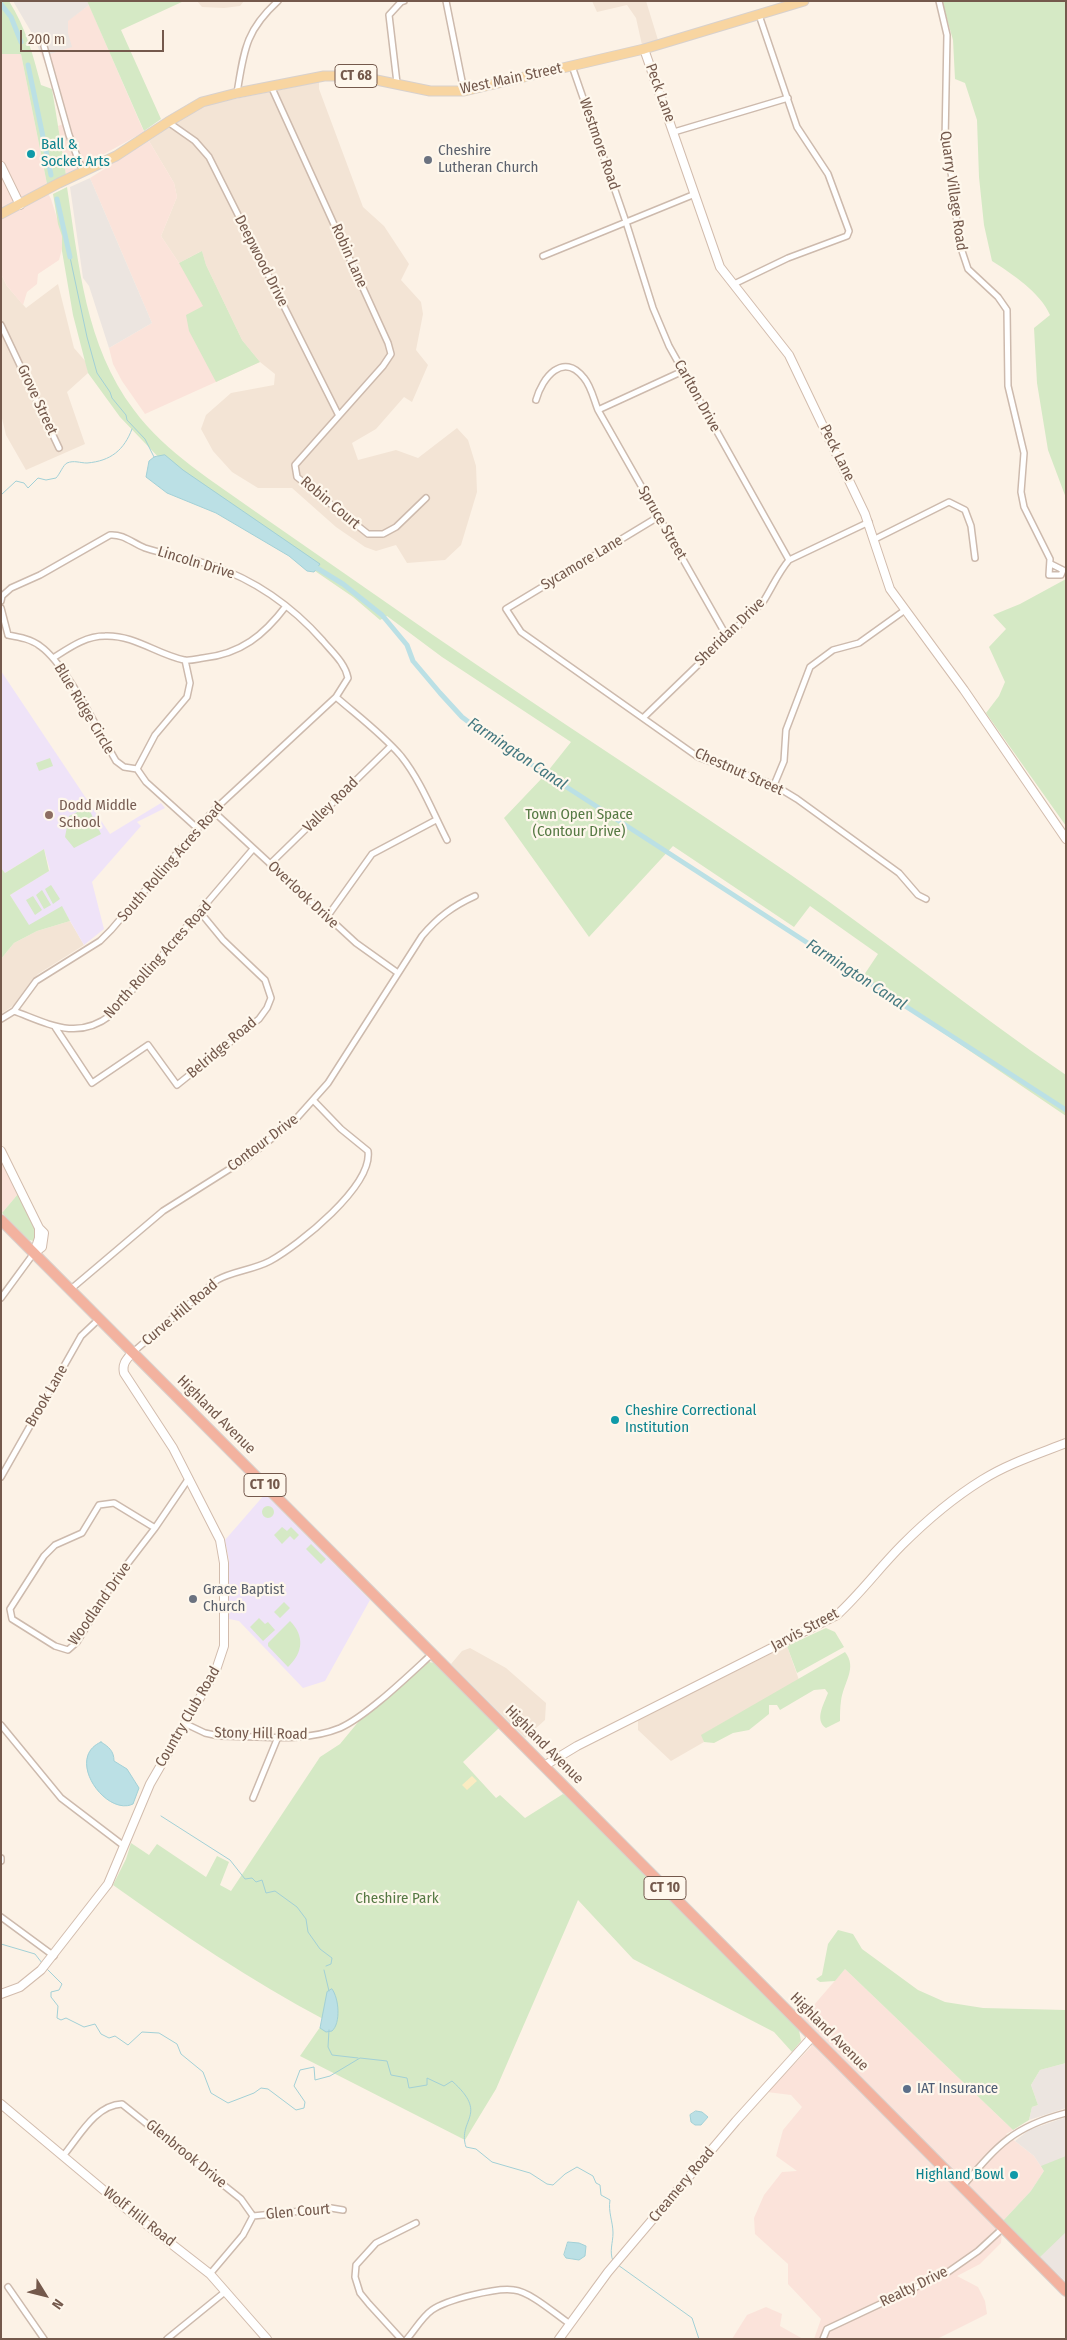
<!DOCTYPE html>
<html>
<head>
<meta charset="utf-8">
<style>
	body { margin:0 }
	#map { position:relative; width:1067px; height:2340px; overflow:hidden; background:#fcf2e6; font-family:"Fira Sans Condensed",sans-serif }
	canvas { display:block }
	.frame { position:absolute; inset:0; border:2px solid #74594c; pointer-events:none }
	.north { position:absolute; left:20px; top:2270px; width:50px; height:50px; -webkit-text-stroke:4px #fef7ec; paint-order:stroke; rotate:126deg; font-size:14px; font-weight:700; line-height:20px; text-align:center; color:#74594c }
	.north::after { content:''; display:block; margin:auto; width:18px; height:22px; background:#74594c; clip-path:polygon(50% 0,100% 100%,50% 72%,0 100%) }
	.scale { position:absolute; left:20px; top:30px; width:144px; height:22px; box-sizing:border-box; border:2px solid #74594c; border-top:0; padding-left:6px; font-size:15px; line-height:18px; white-space:nowrap; color:#74594c; -webkit-text-stroke:4px #fef7ec; paint-order:stroke }
</style>
</head>
<body>
<div id="map">
<canvas width="1067" height="2340"></canvas>
<div class="frame"></div>
<div class="north">N</div>
<div class="scale">200 m</div>
</div>
<script>
const context = document.querySelector('canvas').getContext('2d');
context.lineJoin = 'round';
function fillPath(path, color) { context.fillStyle = color; context.fill(path, 'evenodd'); }
function stroke(path, color, width, dash) { context.strokeStyle = color; context.lineWidth = width; context.lineCap = dash ? 'butt' : 'round'; context.setLineDash(dash || []); context.stroke(path); }
function label(font, color, halo, rows, align = 'center') {
  context.font = font + ' "Fira Sans Condensed",sans-serif'; context.lineWidth = 4.5; context.setLineDash([]); context.textBaseline = 'middle'; context.strokeStyle = halo; context.fillStyle = color; for (const [text, x, y, turn = 0] of rows) {
    context.save(); context.translate(x, y); context.rotate((+turn || 0) * Math.PI / 180); context.textAlign = isNaN(turn) ? turn : align; if (halo) context.strokeText(text, 0, 0); context.fillText(text, 0, 0); context.restore();
  }
}
fillPath(new Path2D(`
	M197,1H244L240,6L224,8L202,7Z
	M592,1H646L658,40L642,45L636,18L627,5L597,12Z
	M319,82V89L363,207L384,226L409,264L401,280L421,302L423,314L416,350L428,365L412,402L404,397L376,429L352,443L358,460L396,450L418,458L457,428L468,440L476,466L477,492L461,545L445,560L407,563L396,545L376,551L365,547L336,527L292,488H258L232,472L213,451L201,429L206,415L231,393L274,385L275,374L260,362L242,340L206,265L202,251L179,263L161,236L177,197L174,183L149,141L188,114L210,104Z
	M1,274L7,286L26,308L58,284L74,348L87,363L88,373L67,392L85,444L26,470L6,435L1,414Z
	M70,921L84,945L38,974L14,1005L1,1014V959L14,943L37,931Z
	M787,1646L799,1680L702,1735L704,1742L671,1761L638,1730V1719Z
	M470,1648L506,1668L546,1703L545,1720L525,1738L451,1664L462,1651Z`), '#f3e4d5');
fillPath(new Path2D(`
	M89,5L144,132L66,175L58,126L63,124L52,80L40,52L68,33V20Z
	M1,54H21L47,184L44,186L51,199L64,241L59,260L38,274L37,284L27,292L23,305L7,286L1,274Z
	M149,141L174,183L177,197L161,236L179,263L202,251L206,265L242,340L260,362L145,414L122,381L113,364L109,348L152,323L90,178Z
	M1,1159L18,1194L2,1213L1,1212Z
	M845,1969L1013,2130L1006,2134L1034,2156L1044,2171L1031,2191L1003,2221L1001,2243L980,2264L957,2276L978,2287L985,2301L987,2314L937,2339H814L821,2319L788,2284V2264L755,2234L754,2218L764,2195L782,2172L797,2171L776,2156L783,2130L802,2107L791,2095L767,2092L811,2047L801,2020Z
	M766,2307L782,2314L780,2326L803,2339H732L747,2315Z`), '#fbe3da');
fillPath(new Path2D(`
	M13,1H87L89,5L68,21V33L72,47L50,54L47,48L40,52L33,35Z
	M90,178L152,323L109,348L89,286L83,278L70,187Z
	M1066,2063V2108L1029,2120L1032,2107L1038,2105L1031,2085L1040,2070Z
	M1066,2117V2282L1003,2221L1031,2191L1044,2171L1034,2156L1015,2141L1029,2130Z`), '#ece5e0');
fillPath(new Path2D(`
	M1,671L110,834L161,803L165,808L137,822L141,826L92,882L104,929L84,945L62,907L29,926L10,895L50,870L44,849L5,873L1,868Z
	M265,1494L370,1600L325,1681L303,1688L239,1621L229,1619V1560L225,1540Z`), '#efe3f8');
fillPath(new Path2D(`
	M1,1H9C26,28 33,55 41,85L52,89L66,175L47,184L21,54H1Z
	M87,1H184L121,30L161,119L144,131Z
	M942,1H1066V498L1048,450L1037,383L1034,328L1050,315C1040,292 1012,274 992,261L984,225L979,177L977,120L965,83L955,79L953,40Z
	M67,187C79,265 85,345 134,410C166,453 213,481 256,512C315,553 374,594 433,635C551,716 672,794 791,875C884,939 972,1011 1066,1075V1116L862,978L878,954L810,906L794,927L673,846L589,937L504,818L544,776L571,742L442,657L387,616L380,620L353,597L230,513L164,463L120,417L88,373L73,315L62,251V236L58,224L53,194Z
	M202,251L206,265L242,340L260,362L216,382L189,331L186,315L203,306L179,263Z
	M1066,579V826L986,713L999,696L1005,682L989,647L1006,629L993,615L1020,604Z
	M50,758L53,766L39,771L36,763Z
	M88,807L101,834L74,848L65,837L69,816Z
	M44,849L49,871L10,895L29,925L62,906L70,921L37,931L14,943L1,959V868L5,873Z
	M51,885L60,899L53,904L45,889Z
	M42,890L51,905L44,909L36,895Z
	M33,896L42,910L35,915L26,900Z
	M18,1194C24,1206 41,1228 34,1241L29,1240L2,1213Z
	M262 1512a6 6 0 1 1 12 0a6 6 0 1 1-12 0Z
	M282,1527L287,1531L291,1527L299,1535L294,1540L290,1536L282,1544L274,1535Z
	M311,1544L326,1559L321,1564L306,1549Z
	M284,1602L290,1608L280,1618L274,1612Z
	M259,1618L265,1624L268,1622L275,1630L263,1641L250,1627Z
	M290,1621C305,1636 303,1653 288,1667L268,1646V1643Z
	M826,1628L835,1632L844,1647L797,1673L787,1646Z
	M845,1652C858,1668 843,1683 841,1701C840,1707 840,1714 840,1721L826,1728C814,1720 824,1704 828,1693L825,1689L814,1690L780,1710L777,1705H769V1714L749,1730L733,1733L714,1743L704,1742L701,1735Z
	M429,1662L435,1663L499,1728L463,1762L496,1798L500,1795L525,1818L563,1794L569,1798L799,2030L801,2041L792,2052L774,2032L633,1959L578,1900L496,2089L465,2140L300,2056L325,2020C251,1981 182,1934 113,1885L126,1859L131,1843L149,1855L157,1844L206,1877L217,1856L229,1862L220,1885L231,1891L320,1757L340,1744L359,1721Z
	M838,1930L853,1934L862,1949L918,1990L945,2002L983,2008L1066,2010V2063L1040,2070L1031,2085L1038,2105L1032,2107L1029,2120L1013,2130L845,1969L835,1981L820,1982L816,1979L822,1975L828,1944Z
	M1066,2156V2232L1040,2257L1003,2221L1031,2191L1044,2171L1041,2166Z`), '#d5e9c5');
fillPath(new Path2D(`
	M472,1776L477,1781L467,1790L462,1785Z`), '#faebc2');
const water = new Path2D(`
	M165,455L183,470L320,564L314,572L307,571L289,556L216,513L167,493L146,477L149,461L154,457Z
	M101,1742C109,1747 114,1751 114,1761L127,1769L139,1788L133,1804C106,1817 64,1758 101,1742Z
	M332,1989C339,1998 341,2023 332,2031L326,2032L320,2028L327,1992Z
	M696,2111L702,2112L708,2117L701,2125H695L691,2122L690,2115Z
	M568,2242L579,2243L586,2246L585,2256L579,2260L566,2258L564,2255Z`);
fillPath(water, '#bbe0e5');
stroke(water, '#a2d0d6', 1);
stroke(new Path2D(`
	M70,257L87,337L97,373L110,392L112,398L126,415L127,420L145,439L154,457
	M1,495L16,481L24,483L28,488L38,478L46,480L56,478C60,474 63,465 67,463C74,460 80,463 87,463C111,461 124,450 132,429
	M161,1816L230,1860L245,1879L252,1878L256,1882L262,1880L266,1893L275,1891L297,1907L306,1919L308,1932L320,1949L332,1958L331,1964L326,1966
	M1,1944L35,1954L42,1963
	M46,1968L62,1984L59,1990L51,1992V1997L58,2006L57,2018L61,2020L66,2018L84,2027L95,2024L101,2034L109,2038L115,2036L128,2045L142,2032L159,2033L177,2044L181,2054L203,2072L211,2093L228,2103L254,2093L261,2088L268,2089L296,2110L304,2108L305,2102L294,2086L300,2070L314,2067L315,2080L330,2076L360,2058L387,2061L391,2075L407,2078L409,2088L427,2085V2078L444,2086L452,2081C490,2115 457,2119 466,2147L476,2149L492,2162L530,2173L547,2184L553,2185L565,2174L577,2167L593,2176L596,2183L600,2185L601,2195L610,2200C608,2212 613,2222 613,2233C613,2243 609,2251 613,2261
	M324,1970L329,1991
	M329,2030L328,2047L332,2055L358,2058
	M618,2265L692,2318L699,2339`), '#a2d0d6', 1);
stroke(new Path2D(`
	M1,4L11,17L21,42
	M28,65L51,175
	M57,199L70,257
	M312,565L343,584L382,615L407,645L413,661L440,693L462,717L483,733L1066,1110`), '#bbe0e5', 5);
const street = new Path2D(`
	M446,1L464,91
	M939,1L947,35L945,141L952,178L959,242L968,269L998,297L1007,310L1008,386L1024,453L1021,492L1024,507L1050,559L1049,575H1061L1063,570L1051,564
	M44,46L69,135L83,172
	M572,66L626,222L653,308L669,346L789,560
	M397,83L389,15L401,2L404,1
	M271,86L388,343L391,354L383,366L295,465L297,477L368,534H383L396,527L426,498
	M237,93C244,51 245,31 278,1
	M168,122L195,141L209,157L338,414
	M674,132L788,98
	M543,256L695,194
	M734,284L788,258L847,236L849,231L828,174L797,127L759,15
	M1,325L59,448
	M536,400C542,378 563,351 584,378C591,386 594,400 598,410L726,635
	M598,410L683,371
	M658,517L506,609L521,632L698,757L774,785L797,799L899,873L918,895L926,899
	M875,539L949,502L965,510L971,526L975,558
	M1,601L2,596L11,588L40,575L110,535C124,534 132,543 145,548C166,555 189,558 211,565C255,580 293,607 323,641C333,653 345,663 348,678L336,697L213,811L111,930L100,941L36,981L14,1011L1,1019
	M1,608L8,635
	M8,635C19,637 31,639 40,646C66,664 99,732 116,761L124,767L137,769
	M53,658C69,648 85,636 105,636C135,635 156,654 184,660C190,661 197,659 203,658C241,654 264,635 286,606
	M336,697C358,716 382,734 401,756C421,781 433,813 447,840
	M643,718L763,602C772,588 778,573 789,560L869,522
	M137,769L155,735L187,697L190,683L185,660
	M137,769L146,782L197,828
	M774,785L784,761L786,730L810,667L833,650L859,643L905,610
	M213,811L356,943L398,973
	M270,864L391,746
	M327,917L372,854L436,820
	M14,1011C49,1024 77,1041 111,1015L253,849
	M55,1027L92,1083L148,1045L177,1085L259,1019L267,1008L271,998L265,980L223,940L200,912
	M71,1289L163,1211L247,1158L295,1120L328,1083L422,936C438,917 453,906 475,896
	M1,1298L34,1253
	M132,1353L217,1280C233,1271 253,1270 270,1261C299,1245 373,1186 368,1151L341,1129L314,1101
	M1,1477L81,1336L99,1319
	M114,1503L155,1528L115,1580L77,1642L68,1650L55,1646L12,1619L10,1609L44,1556L55,1545L82,1533L99,1505Z
	M155,1528L189,1478
	M184,1723L205,1733L219,1736C258,1736 304,1743 340,1728C367,1716 409,1675 432,1654
	M1,1725L61,1798L124,1846
	M253,1798L278,1737
	M1,1858V1861
	M1,1917L54,1956
	M63,2156C79,2137 95,2105 122,2104L241,2199L253,2216
	M962,2187C997,2146 1012,2127 1066,2113
	M253,2216L331,2208L343,2210
	M210,2274L243,2235L253,2216
	M8,2287L44,2339
	M167,2339L226,2291
	M401,2339L369,2304L360,2293L355,2277L356,2265L376,2243L416,2223
	M407,2339C415,2330 422,2317 432,2310C446,2300 497,2287 514,2290C531,2292 555,2314 570,2324
	M823,2339L827,2329L948,2272L978,2251L1003,2228`);
const secondary = new Path2D(`
	M644,49L720,267L789,355L865,514L890,589L964,690L1066,839
	M1,166L20,205
	M1,1151L39,1228L44,1233L42,1247L34,1253
	M34,1253L39,1238V1228
	M544,1766L577,1746L837,1615C861,1593 879,1568 902,1545C926,1521 953,1498 982,1480C1007,1464 1038,1454 1066,1443
	M1,1994L20,1987L41,1970L108,1884L150,1784L216,1670L224,1646V1563L220,1540L173,1448L124,1373C122,1364 126,1360 132,1353
	M1,2104L119,2203L210,2274L267,2339
	M559,2339L608,2272L736,2121L812,2037`);
const primary = new Path2D(`
	M1,214L59,183L116,156L168,122L202,102L237,93L324,76H357L430,91H464L644,49L804,1`);
const highway = new Path2D(`
	M1,1220L1066,2291`);
stroke(street, '#cdbaad', 8);
stroke(secondary, '#d2bcad', 10);
stroke(primary, '#d8d1cd', 11);
stroke(highway, '#d8d1cd', 12);
stroke(street, '#fff', 5);
stroke(secondary, '#fff', 8);
stroke(primary, '#f8d5a1', 9);
stroke(highway, '#f3b29f', 10);
for (const [x, y, r, color] of [
	[31,154,5,"#0f9aa8"],
	[428,160,5,"#6b7280"],
	[49,815,5,"#8d6e63"],
	[615,1420,5,"#0f9aa8"],
	[193,1599,5,"#6b7280"],
	[907,2089,5,"#5c6f8a"],
	[1014,2175,5,"#0f9aa8"]
]) { const dot = new Path2D(); dot.arc(x, y, r, 0, 2 * Math.PI); context.fillStyle = color; context.fill(dot); stroke(dot, '#fef7ec', 2); }
for (const [x, y, w] of [
	[356,76,42],
	[265,1485,42],
	[665,1888,42]
]) { const box = new Path2D(); box.roundRect(x - w / 2, y - 11.5, w, 23, 4); context.fillStyle = '#fef7ec'; context.fill(box); stroke(box, '#74594c', 1); }
label('bold 14px', '#74594c', null, [
	["CT 68",356,76],
	["CT 10",265,1485],
	["CT 10",665,1888]
]);
label('15px', '#74594c', '#fef7ec', [
	["West Main Street",511,79,-12],
	["Peck Lane",660,93,70],
	["Westmore Road",599,144,71],
	["Quarry Village Road",953,191,82],
	["Robin Lane",349,256,66],
	["Deepwood Drive",261,261,63],
	["Carlton Drive",697,396,61],
	["Grove Street",37,400,65],
	["Peck Lane",837,453,64],
	["Robin Court",330,503,40],
	["Spruce Street",662,523,60],
	["Lincoln Drive",196,563,17],
	["Sycamore Lane",582,563,-31],
	["Sheridan Drive",730,632,-44],
	["Blue Ridge Circle",84,709,59],
	["Chestnut Street",739,772,24],
	["Valley Road",331,805,-45],
	["South Rolling Acres Road",171,862,-49],
	["Overlook Drive",303,895,43],
	["North Rolling Acres Road",158,960,-48],
	["Belridge Road",222,1048,-40],
	["Contour Drive",263,1143,-37],
	["Curve Hill Road",180,1313,-40],
	["Brook Lane",47,1396,-60],
	["Highland Avenue",216,1415,45],
	["Woodland Drive",100,1604,-55],
	["Jarvis Street",805,1630,-28],
	["Country Club Road",188,1717,-60],
	["Stony Hill Road",261,1734,1],
	["Highland Avenue",544,1745,45],
	["Highland Avenue",829,2032,45],
	["Glenbrook Drive",186,2154,39],
	["Creamery Road",682,2185,-50],
	["Glen Court",298,2212,-5],
	["Wolf Hill Road",139,2217,38],
	["Realty Drive",914,2287,-26]
]);
label('15px', '#0d838f', '#fef7ec', [
	["Ball &",41,145],
	["Socket Arts",41,162],
	["Cheshire Correctional",625,1411],
	["Institution",625,1428],
	["Highland Bowl",1004,2175,"right"]
], 'left');
label('15px', '#5b616d', '#fef7ec', [
	["Cheshire",438,151],
	["Lutheran Church",438,168],
	["Grace Baptist",203,1590],
	["Church",203,1607]
], 'left');
label('15px', '#785e54', '#fef7ec', [
	["Dodd Middle",59,806],
	["School",59,823]
], 'left');
label('15px', '#557943', '#fef7ec', [
	["Town Open Space",579,815],
	["(Contour Drive)",579,832],
	["Cheshire Park",397,1899]
]);
label('15px', '#4e5e75', '#fef7ec', [
	["IAT Insurance",917,2089]
], 'left');
label('italic 16px', '#43777f', '#fef7ec', [
	["Farmington Canal",517,754,34],
	["Farmington Canal",856,975,33]
]);
</script>
</body>
</html>
